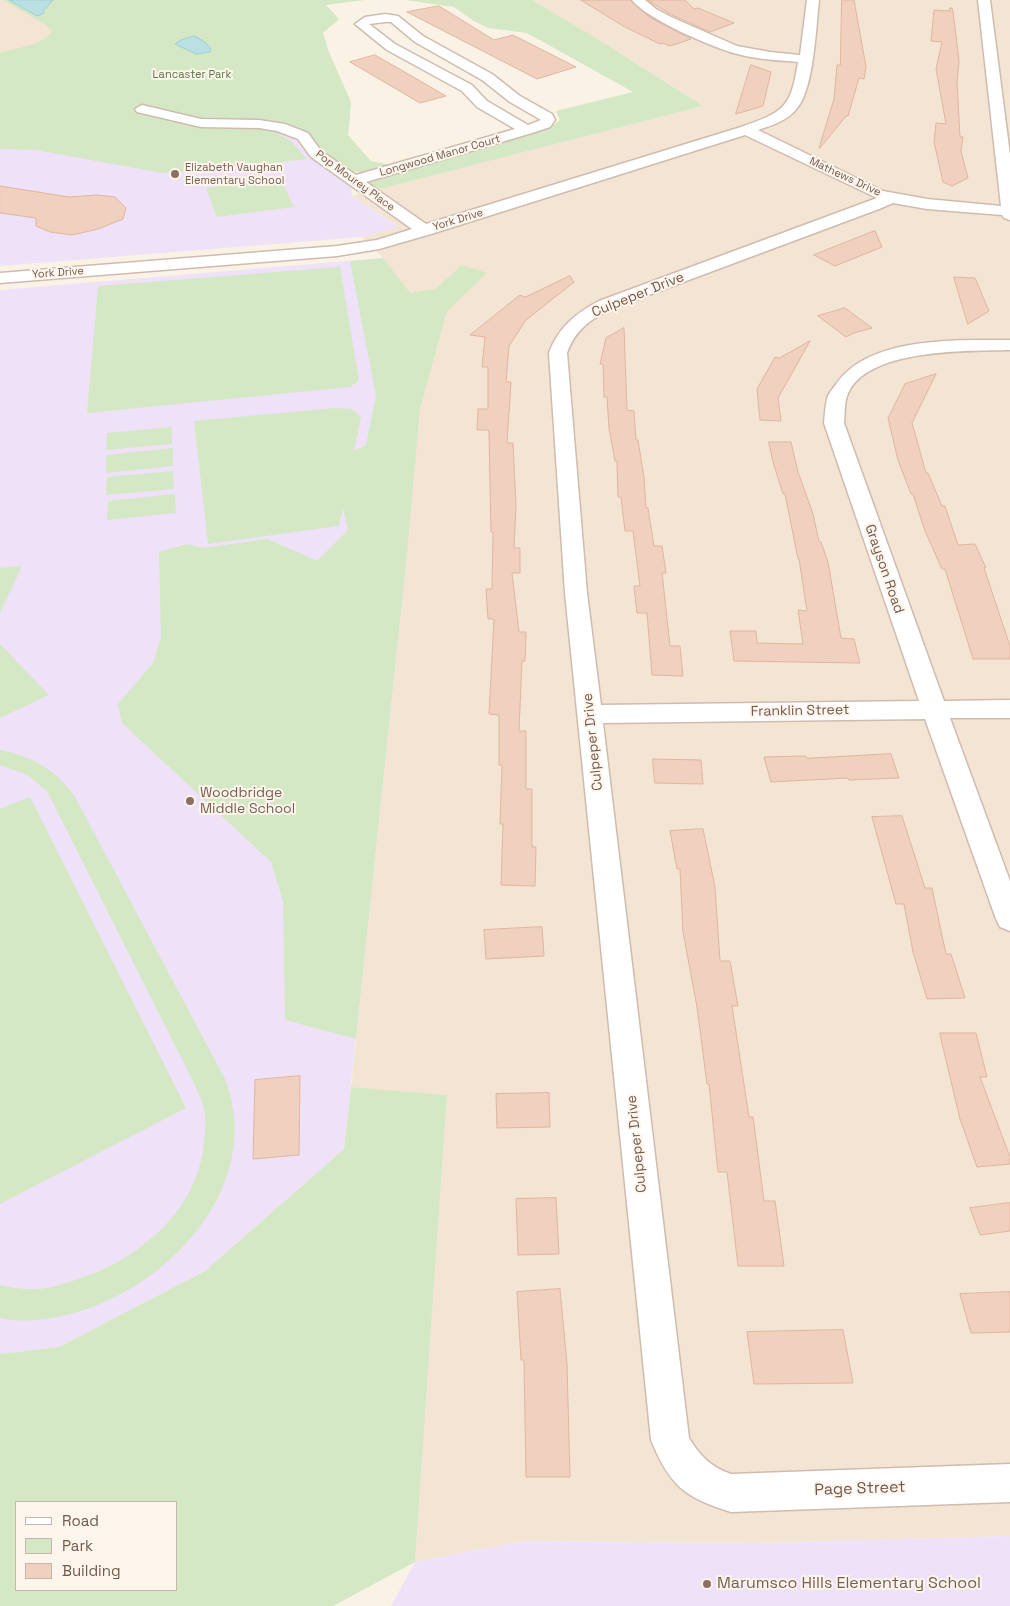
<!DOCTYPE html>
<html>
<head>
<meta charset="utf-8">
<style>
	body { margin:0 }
	#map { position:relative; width:1010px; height:1606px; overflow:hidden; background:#fbf2e6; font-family:"Space Grotesk",sans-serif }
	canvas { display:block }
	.legend { position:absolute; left:15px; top:1501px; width:162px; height:90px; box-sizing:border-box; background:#fef6ec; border:1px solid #c6b7ac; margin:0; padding:6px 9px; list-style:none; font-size:15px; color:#73584c }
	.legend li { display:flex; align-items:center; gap:10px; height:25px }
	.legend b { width:25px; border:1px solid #c6b7ac }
</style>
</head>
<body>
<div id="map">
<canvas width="1010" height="1606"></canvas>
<ul class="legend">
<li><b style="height:6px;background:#fff"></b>Road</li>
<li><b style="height:14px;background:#d4e8c5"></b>Park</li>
<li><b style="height:14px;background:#f0d0be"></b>Building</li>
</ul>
</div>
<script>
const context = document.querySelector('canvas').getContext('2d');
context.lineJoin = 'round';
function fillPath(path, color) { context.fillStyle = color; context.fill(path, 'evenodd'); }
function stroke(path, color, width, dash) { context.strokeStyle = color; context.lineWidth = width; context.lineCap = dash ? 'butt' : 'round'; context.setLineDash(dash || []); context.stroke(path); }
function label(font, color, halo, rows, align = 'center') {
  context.font = font + ' "Space Grotesk",sans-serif'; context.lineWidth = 4; context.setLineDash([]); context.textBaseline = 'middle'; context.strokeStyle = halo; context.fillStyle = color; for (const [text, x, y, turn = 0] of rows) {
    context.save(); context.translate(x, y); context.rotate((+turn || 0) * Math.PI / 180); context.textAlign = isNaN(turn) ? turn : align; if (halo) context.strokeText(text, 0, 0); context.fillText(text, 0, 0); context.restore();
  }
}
fillPath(new Path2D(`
	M0,0H91L17,75L0,77Z
	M532,0H1010V1536L756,1543L524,1541L415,1562L447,1095L351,1087L406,564L383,258L362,237L398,226L352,196L703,106L596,38Z`), '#f3e4d4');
fillPath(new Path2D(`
	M350,115L348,135L352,196L399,227L362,237L0,266V119Z
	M383,258L406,564L344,1149L205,1271L59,1347L0,1354V290Z
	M1010,1536V1606H391L415,1562L524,1541L756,1543Z`), '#efe2f8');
fillPath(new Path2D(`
	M3,0H365L326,5L339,19L323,33L329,52L351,102L348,135L371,161L390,165L361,173L352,171L321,150L313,138L299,127L277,133L291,141L307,159L238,167L162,173L36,150L0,149V53C14,49 46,44 52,31L46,25Z
	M405,0H532L596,38L703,106L380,189L370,186L369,181L549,128L560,120L556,111L633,92L527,33L488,28L474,21L454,7Z
	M280,178L294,207L217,217L206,188Z
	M383,258L410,293L436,289L462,265L487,273L447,311L420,408L406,564L356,1039L285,1020L283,901L271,862L122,723L118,704L153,663L161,637L159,552L187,544L203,548L268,539L317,561L348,530L343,508L339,526L208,544L194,421L335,408L352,409L361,417L354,451L366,445L376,396L350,261Z
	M340,267L359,380L350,387L87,413L98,286Z
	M172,427V444L106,450L107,433Z
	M173,448V466L106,473V455Z
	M173,471L174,489L106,495L107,477Z
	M175,494L176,513L107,520L108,501Z
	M22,566L0,613V568Z
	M0,644L49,695L0,718Z
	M0,750C32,756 54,769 74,795L225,1079C266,1185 169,1288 71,1314C47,1320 24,1323 0,1318V1285C10,1287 20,1289 30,1289C45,1290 61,1285 75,1280C138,1261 199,1210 204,1141C205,1132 206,1123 205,1114C203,1100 196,1088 190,1075L47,791L27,775L0,765Z
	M30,797L186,1108L0,1204V809Z
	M351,1087L447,1095L415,1562L333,1606H0V1354L59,1347L205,1271L344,1149ZM176,1502V1590H16V1502Z`), '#d4e8c5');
const water = new Path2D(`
	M9,0H53L43,11L44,13L38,16Z
	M195,36L206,43L211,49L210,52L196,54L175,44L181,40Z`);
fillPath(water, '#bbe0e4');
stroke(water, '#a1cfd5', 1);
const building = new Path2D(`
	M581,0H630L649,17L691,39L670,46L663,43L660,44L625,27Z
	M648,0H685L694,9L698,8L734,23L710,32L672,15Z
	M842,0H854L866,67L864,79L859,78L848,116H846L820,148H819L834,99L837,65H840Z
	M439,6L494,40L513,35L576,67L537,79L407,12Z
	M950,8H952L953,11L959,61L957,82L960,137H963L961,151L968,178L952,186L943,182L934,142L936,123L946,124L936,69L942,42L931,41L934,10L949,11Z
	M375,55L410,75L446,96L420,103L350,62Z
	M751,65L771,72L763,106L736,114Z
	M0,186L69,197L97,195L115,197L126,208L123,219L98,229L72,235L50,232L36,226V218L0,213Z
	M875,231L882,247L835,266L814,255Z
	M570,276L574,282L526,320L509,346L506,382H511L507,443H513L516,506L514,548H520V573H512L519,632H526L525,661H522L519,731H526V789H532V847H536L535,886L501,885L503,824H500L502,765H499V715L489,714L494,619H488L486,589H492L493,532H491L489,432L488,430H477L478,409H488V367H482L485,337L470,335L520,295L525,297Z
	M954,277L975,278L989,311L968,324Z
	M845,308L872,328L854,333L846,337L818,316Z
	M624,328L627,410L634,411L636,440H638L644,477L646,508H648L654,546H662L666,573H662L670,646H680L683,676L652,675L647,613H637L634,586H640L633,531H625L621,497H618L617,461H615L609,428L607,397H604L603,364H600L606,338Z
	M810,341L778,398L781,421L760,420L757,389L775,357L779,358Z
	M936,374L912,423L926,473H928L942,506H945L958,545L975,544L986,568H984L1010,646V659H973L945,569H942L925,531L913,494H911L898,460L888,418L905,384Z
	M769,442H791L798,472L813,514L819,542H821L828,562L841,638L854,639L860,663L734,661L730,631H756L757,643L803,644L798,610L807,611L799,559H798L785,494H783L773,462Z
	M891,754L899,778L849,780L848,778L771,782L764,757L806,756L807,758Z
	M653,759L701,760L703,784L655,783Z
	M902,816L925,888H932L946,954H951L965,998L927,999L913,952L904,904H896L872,817Z
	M703,829L715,887L720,961H730L738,1006H732L749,1117H753L764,1201H775L784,1266H738L727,1172H718L709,1084H707L697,1007L683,932L680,869H677L670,831Z
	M542,927L544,956L486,959L484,930Z
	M940,1033H976L987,1077H980L1010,1157V1164L977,1167L960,1119Z
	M300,1076L299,1155L253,1159L255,1080Z
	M549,1093L550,1127L497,1128L496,1094Z
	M556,1198L559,1254L518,1255L516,1199Z
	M1010,1203V1231L980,1235L970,1208Z
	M560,1289L567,1364L570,1477H526L524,1360H521L517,1292Z
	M1010,1292V1332L971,1333L960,1294Z
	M843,1330L853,1383L754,1384L747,1332Z`);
fillPath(building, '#f0d0be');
stroke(building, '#e1b69f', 1);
const minor = new Path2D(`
	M632,0H645L656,9L671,17L737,46L770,52L800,55L807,0H819C816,27 814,86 798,107C789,120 773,125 758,130L883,191L927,199L1001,206L978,0H990L1010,155V220L1004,218L1002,215L927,209L893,203L879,209L611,309C591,319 575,330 567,353L587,593L601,705L919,701L824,423C825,415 825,404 828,396C830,392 834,387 837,383C870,336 958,340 1010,340V350C969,351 864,348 847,396C844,404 845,415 844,423L944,701L1010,700V718H950L1010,881V931L1000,927L996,919L925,719L603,723L689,1438C700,1456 711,1467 731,1474L1010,1464V1502L731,1512C684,1497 670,1486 651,1440L565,593L549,353C558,328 576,313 599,301L877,198L745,135L431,234L379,249L337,256L0,283V273L337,246L377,240L412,229L311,157L298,139L277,131L259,128L201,127L137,112L135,109L142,105L201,119L259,120L285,124L308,133L321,151L356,175L515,129L477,107L462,91L387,50L355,24L365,17L385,14L398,16L423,36L492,74L520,96L552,114L555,120L550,127L532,133L366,182L426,224L741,127C784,112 791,108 798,62C776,60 752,59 730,52C706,44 647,19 632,0ZM385,22H391L415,42L482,80L510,102L541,120L528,125L487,101L472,85L395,44L369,24Z`);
stroke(minor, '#cfbcaf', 3);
fillPath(minor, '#fff');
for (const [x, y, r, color] of [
	[175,174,5,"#8d6e63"],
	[190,801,5,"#8d6e63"],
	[707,1584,5,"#8d6e63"]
]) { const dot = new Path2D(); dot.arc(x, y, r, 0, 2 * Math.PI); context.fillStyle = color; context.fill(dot); stroke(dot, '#fef6ec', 2); }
label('11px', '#557844', '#fef6ec', [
	["Lancaster Park",192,75]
]);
label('11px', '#73584c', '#fef6ec', [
	["Longwood Manor Court",440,156,-16],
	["Mathews Drive",845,177,25],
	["Pop Mourey Place",355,181,36],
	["York Drive",458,220,-17],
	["York Drive",58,273,-4]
]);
label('11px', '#785e54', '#fef6ec', [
	["Elizabeth Vaughan",185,168],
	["Elementary School",185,181]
], 'left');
label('14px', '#73584c', '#fef6ec', [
	["Culpeper Drive",638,295,-22],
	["Grayson Road",884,569,71],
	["Franklin Street",800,711,-1],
	["Culpeper Drive",593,742,-96],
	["Culpeper Drive",637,1144,-96]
]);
label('14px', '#785e54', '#fef6ec', [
	["Woodbridge",200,793],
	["Middle School",200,809]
], 'left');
label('16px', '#73584c', '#fef6ec', [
	["Page Street",860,1489,-2]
]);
label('16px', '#785e54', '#fef6ec', [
	["Marumsco Hills Elementary School",717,1584]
], 'left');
</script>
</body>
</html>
